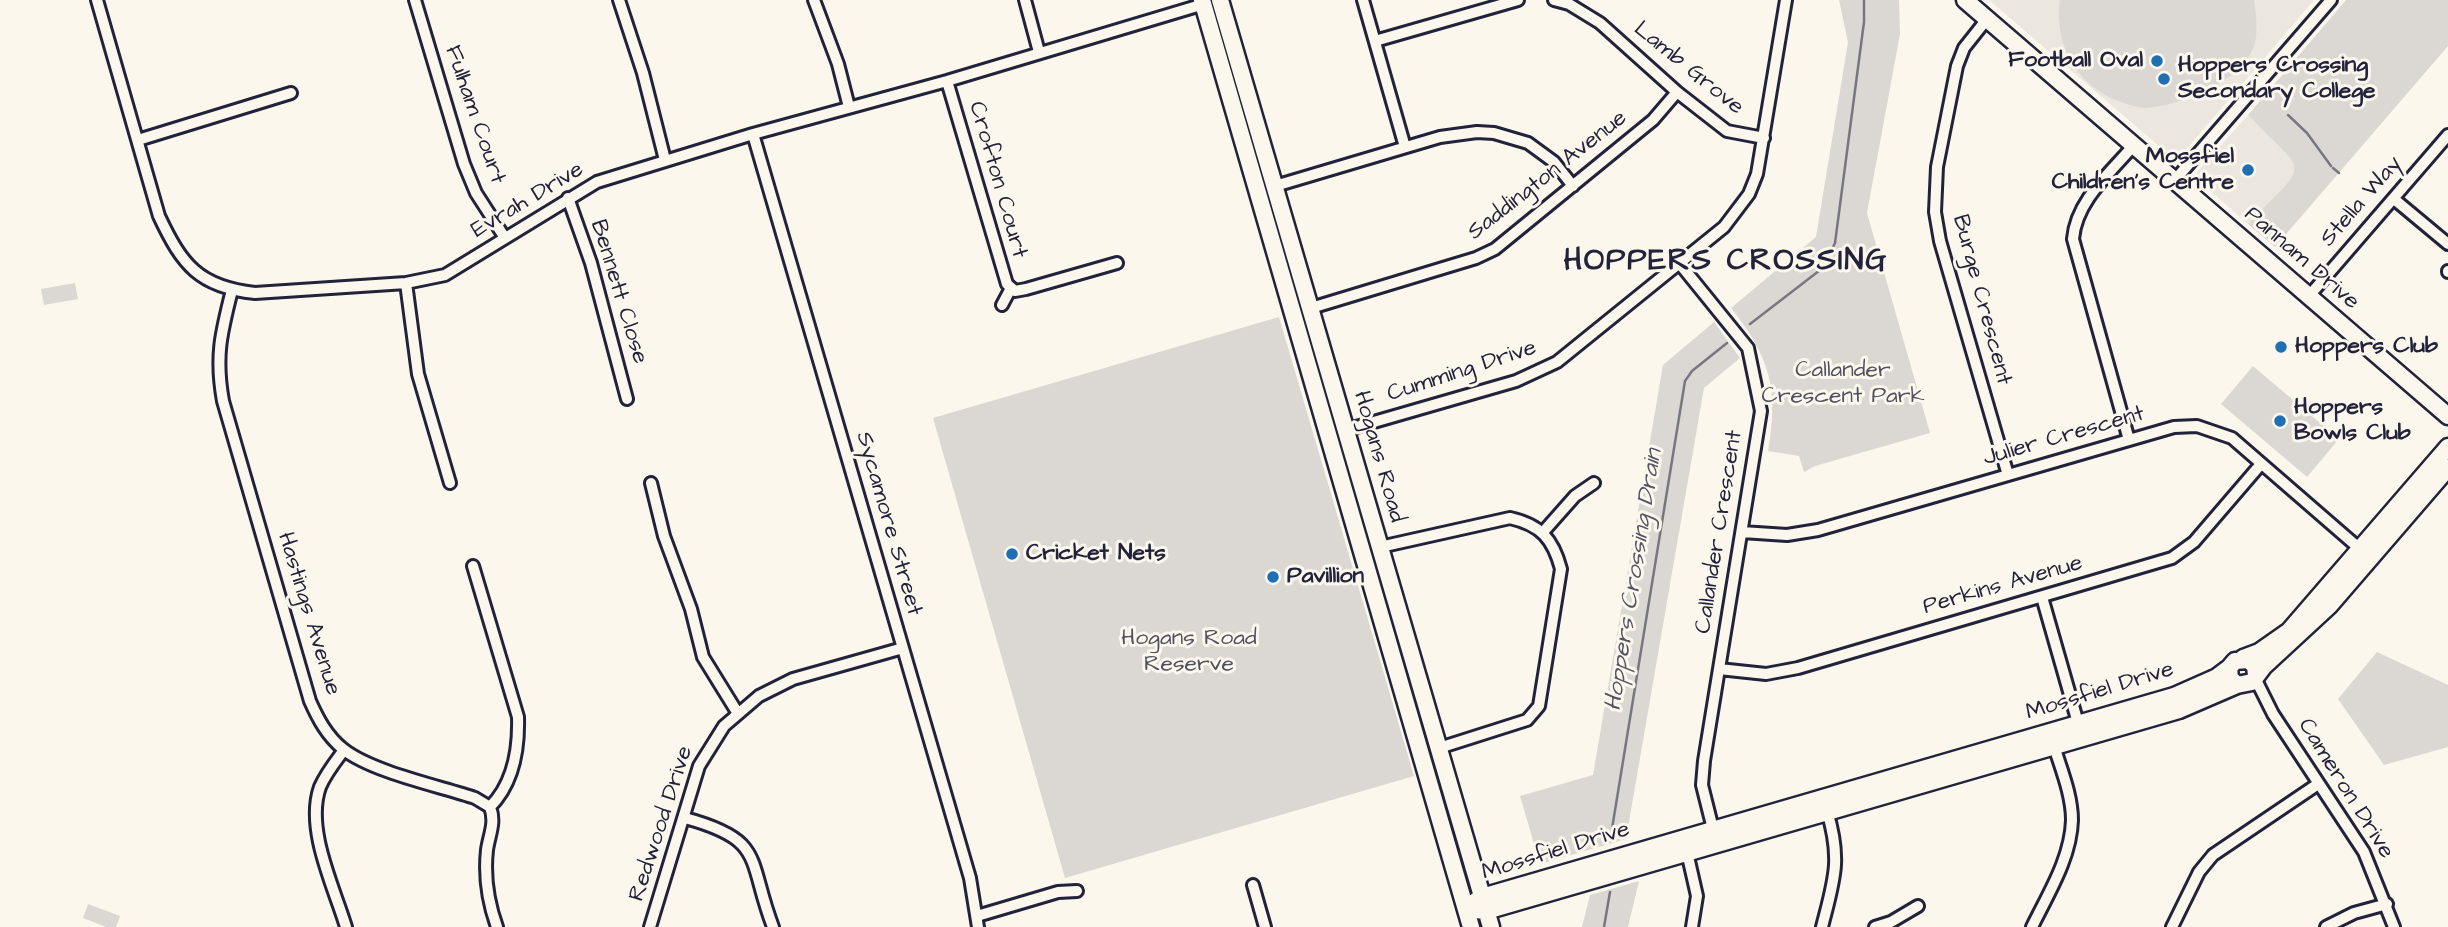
<!DOCTYPE html>
<html>
<head>
<meta charset="utf-8">
<style>
	body { margin:0 }
	canvas { display:block; background:#fbf7ec }
</style>
</head>
<body>
<canvas width="2448" height="927"></canvas>
<script>
const context = document.querySelector('canvas').getContext('2d');
context.lineJoin = 'round';
function fillPath(path, color) { context.fillStyle = color; context.fill(path, 'evenodd'); }
function stroke(path, color, width, dash) { context.strokeStyle = color; context.lineWidth = width; context.lineCap = dash ? 'butt' : 'round'; context.setLineDash(dash || []); context.stroke(path); }
function label(font, color, halo, rows, align = 'center') {
  context.font = font + ' "Architects Daughter",sans-serif'; context.lineWidth = 6; context.setLineDash([]); context.textBaseline = 'middle'; context.strokeStyle = halo; context.fillStyle = color; for (const [text, x, y, turn = 0] of rows) {
    context.save(); context.translate(x, y); context.rotate((+turn || 0) * Math.PI / 180); context.textAlign = isNaN(turn) ? turn : align; if (halo) context.strokeText(text, 0, 0); context.fillText(text, 0, 0); context.restore();
  }
}
fillPath(new Path2D(`
	M1989,0H2314L2179,158L2174,159Z
	M2248,115L2288,152L2296,168V176L2288,186L2248,224L2198,180L2197,172Z`), '#ebe7df');
fillPath(new Path2D(`
	M1839,0H1899L1900,34L1867,213L1930,433L1815,466L1804,472L1799,456L1768,451C1779,389 1770,357 1731,308L1816,237L1848,42Z
	M2060,0H2254C2256,11 2258,31 2255,43C2245,81 2180,106 2145,108C2138,108 2131,105 2124,103C2079,89 2053,46 2060,0Z
	M2346,0H2448V46L2275,247L2248,224C2310,159 2310,179 2248,115Z
	M75,283L78,299L44,305L41,289Z
	M1279,317L1414,776L1065,878L933,418Z
	M1714,322L1740,358L1704,388L1626,839L1540,864L1520,796L1593,775L1663,365Z
	M2253,366L2339,439L2307,477L2221,404Z
	M2377,652L2448,685V747L2384,765L2338,699Z
	M1639,881L1628,927H1582L1590,895Z
	M88,904L120,916L116,927H106L83,918Z`), '#dbd8d3');
stroke(new Path2D(`
	M2288,115L2307,133L2331,166
	M2333,168L2339,173
	M1750,324L1824,267L1835,243L1864,22V0
	M1610,841L1685,381L1692,371L1727,343
	M1604,927L1610,892`), '#787681', 2.5);
const street = new Path2D(`
	M97,0L159,216C182,265 199,287 255,293L406,283L445,275L597,182L753,134L947,81L1204,4
	M415,0L464,164L476,193L505,238
	M619,0L643,73L665,160
	M814,0L838,64L849,107
	M1025,0L1039,52
	M1363,0L1405,147
	M1554,0L1569,4L1600,23L1677,92L1727,131L1764,138
	M1987,19L1964,48L1957,66L1937,167L1935,212L1940,241L2008,475
	M1375,41L1518,0
	M947,81L1007,284L1015,291L1026,289L1117,263
	M753,134L970,878L978,927
	M138,140L291,93
	M2175,180L2331,0
	M1275,186L1440,137L1477,132L1494,133L1528,143L1554,162L1573,186
	M568,198L591,263L627,399
	M2394,199L2448,244
	M1680,264L1748,348L1761,411L1704,761L1702,785L1713,829
	M2448,272V271
	M406,283L418,374L450,483
	M232,290C221,333 215,357 223,401L310,701C318,719 327,736 343,749C372,772 439,786 475,798L490,807C496,823 489,835 487,850C484,877 488,902 497,927
	M2309,296L2448,135
	M1002,305L1011,288
	M1311,308L1476,258L1495,249L1653,120L1677,92
	M1346,430L1516,381L1557,362L1724,227L1749,194L1757,174L1786,0
	M2129,440L2073,239C2076,201 2110,173 2134,145
	M651,483L664,536L691,609L703,657L737,712
	M1544,531L1575,496L1594,483
	M1742,532L1787,535L1818,530L2174,427L2197,426L2232,438L2360,549
	M1380,547L1510,518C1541,525 1553,539 1561,569L1539,706L1527,720L1439,748
	M473,566L518,717C519,750 513,784 490,807
	M2042,597L2078,723
	M1719,669L1766,674L1798,668L2172,558L2194,542L2261,464
	M2255,678L2273,714L2364,852L2394,927
	M344,750C335,762 326,773 320,787C305,829 334,887 346,927
	M685,818C766,840 747,859 773,927
	M1687,852L1697,896L1692,927
	M1253,885L1265,927
	M977,916L1058,892L1077,891
	M650,927L699,766L724,726L759,696L793,679L903,648
	M1822,927C1834,880 1842,860 1827,811
	M1875,927L1891,922L1918,906
	M2032,927C2048,894 2071,858 2072,820C2072,795 2061,769 2054,746
	M2172,927L2199,872L2213,855L2318,784
	M2326,927L2354,913L2387,904`);
const secondary = new Path2D(`
	M1202,0L1471,927
	M1220,0L1491,927
	M1965,0L2448,416
	M2243,658L2259,652L2289,631L2448,447
	M2256,676L2255,666L2248,660L2235,661L2229,668L2230,678L2237,685L2252,682L2264,666L2330,605L2448,468
	M1473,903L1482,897L2174,696L2217,677L2229,668
	M1475,910L1486,911L2179,710L2237,685`);
stroke(street, '#22223b', 16);
stroke(secondary, '#22223b', 21);
stroke(street, '#fbf7ec', 10);
stroke(secondary, '#fbf7ec', 16);
for (const [x, y, r, color] of [
	[2157,61,7,"#1f6fb2"],
	[2164,79,7,"#1f6fb2"],
	[2248,170,7,"#1f6fb2"],
	[2281,347,7,"#1f6fb2"],
	[2280,421,7,"#1f6fb2"],
	[1012,554,7,"#1f6fb2"],
	[1273,577,7,"#1f6fb2"]
]) { const dot = new Path2D(); dot.arc(x, y, r, 0, 2 * Math.PI); context.fillStyle = color; context.fill(dot); stroke(dot, '#fbf7ec', 2.5); }
label('bold 23px', '#22223b', '#fbf7ec', [
	["Football Oval",2143,61,"right"],
	["Hoppers Crossing",2178,66],
	["Secondary College",2178,92],
	["Mossfiel",2234,157,"right"],
	["Children's Centre",2234,183,"right"],
	["Hoppers Club",2295,347],
	["Hoppers",2294,408],
	["Bowls Club",2294,434],
	["Cricket Nets",1026,554],
	["Pavillion",1287,577]
], 'left');
label('23px', '#22223b', '#fbf7ec', [
	["Lamb Grove",1688,69,39],
	["Fulham Court",474,115,71],
	["Saddington Avenue",1548,176,-38],
	["Crofton Court",997,180,74],
	["Evrah Drive",528,201,-31],
	["Stella Way",2362,202,-49],
	["Pannam Drive",2301,259,41],
	["Bennett Close",618,292,73],
	["Burge Crescent",1981,300,75],
	["Cumming Drive",1462,372,-18],
	["Julier Crescent",2064,437,-16],
	["Hogans Road",1378,457,74],
	["Sycamore Street",888,524,74],
	["Callander Crescent",1720,532,-81],
	["Perkins Avenue",2003,586,-16],
	["Hastings Avenue",308,614,73],
	["Mossfiel Drive",2100,692,-17],
	["Cameron Drive",2345,789,58],
	["Redwood Drive",662,824,-72],
	["Mossfiel Drive",1556,852,-17]
]);
label('23px', '#505061', '#fbf7ec', [
	["Callander",1843,371],
	["Crescent Park",1843,397],
	["Hogans Road",1189,639],
	["Reserve",1189,665]
]);
label('italic 24px', '#545364', '#fbf7ec', [
	["Hoppers Crossing Drain",1635,580,-81]
]);
context.letterSpacing = '2px';
label('bold 30px', '#22223b', '#fbf7ec', [
	["HOPPERS CROSSING",1726,263]
]);
context.letterSpacing = '0px';
</script>
</body>
</html>
